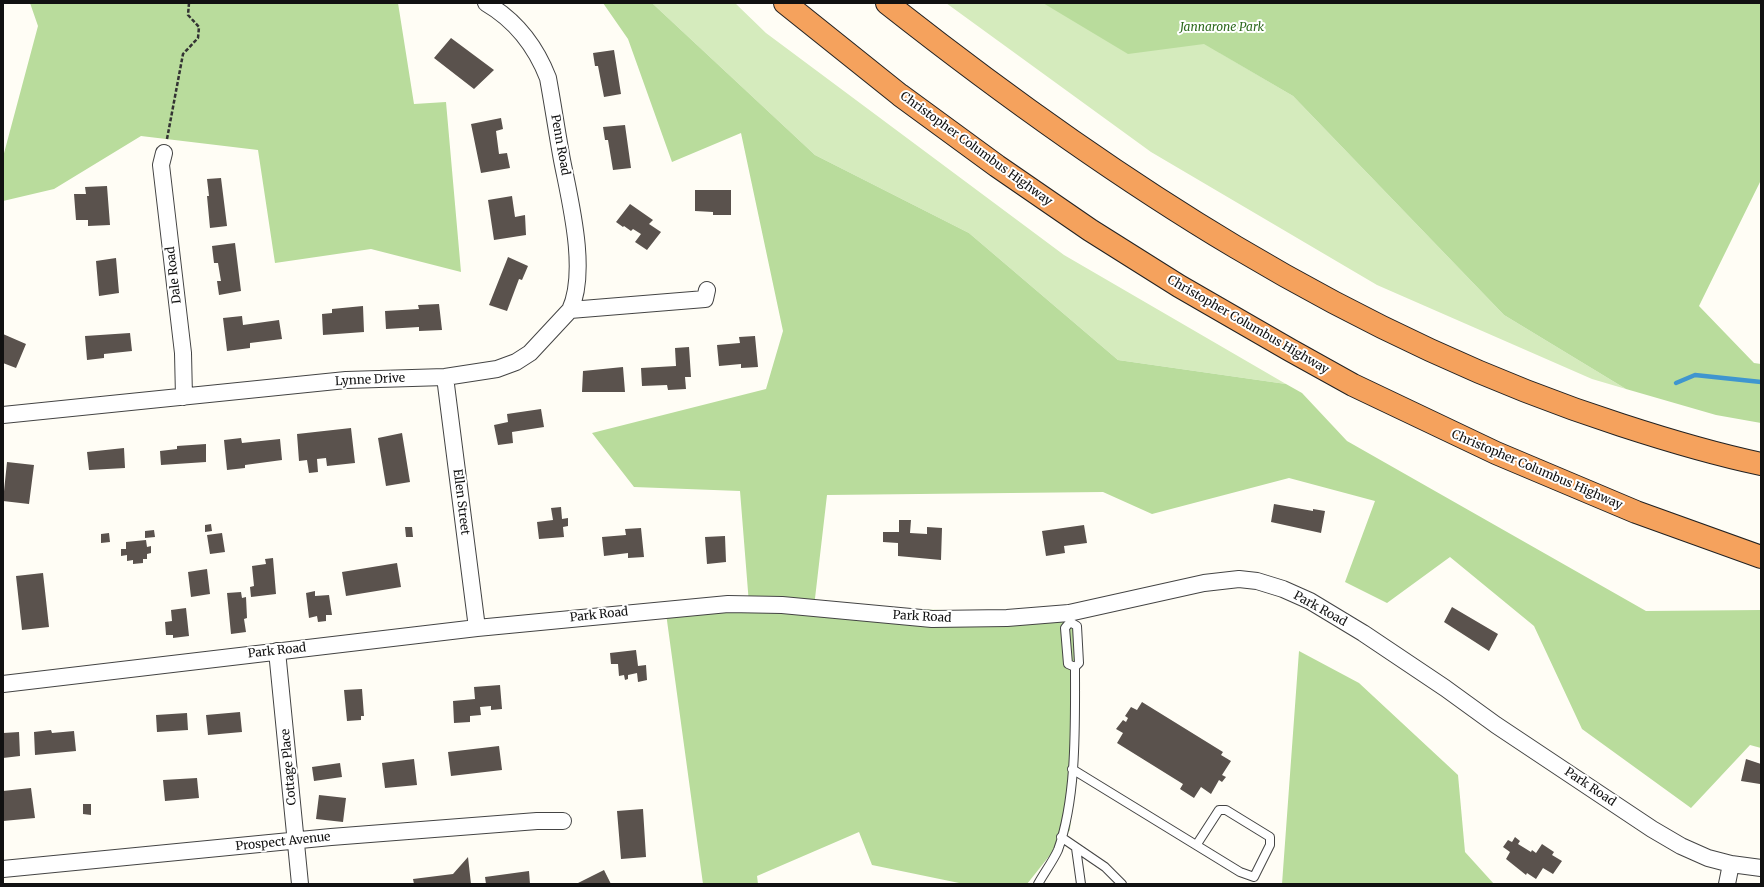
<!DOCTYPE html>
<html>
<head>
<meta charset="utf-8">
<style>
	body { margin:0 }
	#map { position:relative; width:1764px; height:887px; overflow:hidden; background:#fffdf5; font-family:Merriweather,serif }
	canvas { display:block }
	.frame { position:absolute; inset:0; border:4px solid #111; pointer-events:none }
</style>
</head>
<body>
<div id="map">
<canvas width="1764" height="887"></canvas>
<div class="frame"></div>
</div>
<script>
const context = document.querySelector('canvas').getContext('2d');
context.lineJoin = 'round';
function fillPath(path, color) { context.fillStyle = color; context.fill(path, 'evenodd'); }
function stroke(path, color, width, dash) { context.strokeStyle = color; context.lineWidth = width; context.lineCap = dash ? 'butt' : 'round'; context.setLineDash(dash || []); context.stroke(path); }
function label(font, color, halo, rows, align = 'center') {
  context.font = font + ' Merriweather,serif'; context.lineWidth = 4; context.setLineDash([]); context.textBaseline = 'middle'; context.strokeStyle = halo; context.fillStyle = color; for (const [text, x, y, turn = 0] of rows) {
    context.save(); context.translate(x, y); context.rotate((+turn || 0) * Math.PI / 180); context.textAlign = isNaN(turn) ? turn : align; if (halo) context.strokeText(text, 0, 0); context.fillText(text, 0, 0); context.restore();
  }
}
fillPath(new Path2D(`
	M652,3H735L766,33L1064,255L1286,384L1118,360L969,233L815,155Z
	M946,3H1733L1220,53L1293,96L1504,315L1626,389L1592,379L1377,285L1151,152Z`), '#d5ebbd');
fillPath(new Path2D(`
	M30,3H398L414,104L446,102L461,272L371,249L275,263L258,150L141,136L54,189L3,201V157L38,26Z
	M603,3H652L815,155L969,233L1118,360L1286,384L1302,393L1347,441L1646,611L1761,610V748L1750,745L1691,808L1582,729L1534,626L1450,557L1387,603L1345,582L1375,501L1289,478L1152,514L1103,492L827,495L814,607L1074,613L1077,735L1070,830L1027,884H964L872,865L859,832L757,876L758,884H703L665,606L749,604L740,491L634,487L592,433L766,389L783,331L741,133L672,162L628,39Z
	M1043,3H1761V180L1699,306L1754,363L1761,364V423L1716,415L1626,389L1504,315L1293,96L1204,44L1128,54Z
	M1299,651L1359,683L1458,775L1465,852L1494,884H1282Z`), '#b9dc9c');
stroke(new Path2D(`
	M1676,383L1695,375L1761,382`), '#3f96cf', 4.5);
fillPath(new Path2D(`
	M451,38L494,70L474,89L434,58Z
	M614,50L621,94L604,97L598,66H595L593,53Z
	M501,118L503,129L496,131L499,154L507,153L510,168L481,173L471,124Z
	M625,125L631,168L613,170L608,140H605L603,127Z
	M221,178L227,226L210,228L207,196H209L207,179Z
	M107,186L110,225L88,226V220H76L74,194H86L85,187Z
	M695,190H731V215H713V212L695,211Z
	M512,196L515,217L525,215L526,235L494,240L488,200Z
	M630,204L653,220L649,224L661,232L647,250L635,242L641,234L633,229L631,231L624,226L623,227L616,222Z
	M235,243L241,291L219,295L217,281H221L218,263H214L212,246Z
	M508,257L528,266L522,280L519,279L507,311L489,305Z
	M116,258L119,293L99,296L96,261Z
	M439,304L442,330L419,331V327L386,329L385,311L419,309L418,305Z
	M363,306L364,332L323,335L322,314L332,313V309Z
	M242,316L243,325L279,320L282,339L250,343V348L227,351L223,318Z
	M130,333L132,351L104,354V358L87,360L85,336Z
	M3,334L26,344L16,368L3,363Z
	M755,336L758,367L741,368V364L719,366L717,345L740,343L739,337Z
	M689,347L691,377H685L686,389L668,390L667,385L642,386L641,368L676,366L675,348Z
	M623,367L625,392H582L583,371Z
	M541,409L544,427L512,432L513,443L498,445L494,425L508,422L507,414Z
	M351,428L355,463L327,466L326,458L317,459L318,472L309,473L307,460L299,461L297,434Z
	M402,433L410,482L386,486L378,438Z
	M241,438L242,443L280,439L282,460L245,465V468L227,470L224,440Z
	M206,444V462L161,465L160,451L177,449V446Z
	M124,448L125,468L89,470L87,452Z
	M7,462L34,465L29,504L3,501Z
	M1274,504L1313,511V509L1325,511L1321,533L1271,522Z
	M561,507L562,519L568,518V526L563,527L564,537L539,539L537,522L553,520L551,508Z
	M899,520H911L910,533L927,534V527L942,528L941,560L898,556V543L883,542V532H899Z
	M211,524L212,531L205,532V525Z
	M1084,525L1087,543L1064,546L1065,553L1046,556L1042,531Z
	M405,527H412L413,537H406Z
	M641,528L644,557L628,558V553L604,556L602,537L626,535L625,529Z
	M154,530L155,537L145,538V531Z
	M109,533L110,542L101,543V534Z
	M222,533L225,552L210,554L207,535Z
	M725,536L726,562L707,564L705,537Z
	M146,540L147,547L151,546V553L147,554V559H143V563L133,564V560L127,561V555L121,556V549H126V542Z
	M273,558L276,594L251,597L250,587L254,586L252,566L266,564L265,559Z
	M397,563L401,587L346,596L342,572Z
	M207,569L210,594L191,597L188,572Z
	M43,573L49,627L22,630L16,576Z
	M315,591V596L329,595L332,615H326V621L318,622L317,616L309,618L306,593Z
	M241,592L242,598L246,597L247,618L244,619L246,632L231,634L227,593Z
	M1452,607L1498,634L1489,651L1444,622Z
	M186,608L189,636L173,638V635H166L165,622L172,621L171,610Z
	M636,650L638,666L646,665L647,680L638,682L637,673L628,675V679L625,680L624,675L619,676L618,664H611L610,653Z
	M500,685L502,709L491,710V706L480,707L481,715L470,716V722L454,723L453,701L475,699L474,687Z
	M362,689L364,716H361V720L347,721L344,690Z
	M1142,702L1223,752L1221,755L1231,761L1222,775L1226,777L1222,782L1219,780L1211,794L1201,787L1194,798L1180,789L1183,784L1117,743L1123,733L1116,729L1123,720L1126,722L1128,718L1125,716L1131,707L1137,710Z
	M240,712L242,732L208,735L206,715Z
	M187,713L188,730L157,732L156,715Z
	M51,730L52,733L74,731L76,751L35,755L34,732Z
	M19,732L20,756L3,758V733Z
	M499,746L502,770L451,776L448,752Z
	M414,759L417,785L385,788L382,763Z
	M1746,759L1761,764L1760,784L1741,781Z
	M340,763L342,777L314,781L312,767Z
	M197,778L199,798L165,801L163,780Z
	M31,788L35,818L3,821V791Z
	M319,795L346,798L343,822L316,819Z
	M83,804H91V815L83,814Z
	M643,809L646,857L621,859L617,811Z
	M1515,837L1520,841L1518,844L1531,852L1532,850L1536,853L1542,844L1554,852L1552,855L1562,861L1553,874L1543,868L1536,879L1527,873L1526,875L1506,859L1510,852L1503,847L1508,840L1512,842Z
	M468,857L471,884H414L413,879L453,874Z
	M604,870L611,884H576Z
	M529,871L530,884H486L485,877Z`), '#5a524d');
const lane = new Path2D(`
	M1070,622L1077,626L1079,663L1075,667L1068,664L1065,628Z
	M1072,769L1240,872L1254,877L1270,845V837L1226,810H1219L1197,844
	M1061,837L1105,867L1122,884
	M1076,848L1081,884
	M1038,884C1044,873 1053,861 1058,850C1077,797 1075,724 1075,667`);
const street = new Path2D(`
	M486,3C515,20 536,47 548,78C553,105 557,133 562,160C570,201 588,271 570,310
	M164,153L161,165L183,353L184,397
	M445,377L477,628
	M3,415L346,380L445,377L497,369L516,362L530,353L570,310L705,299L707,290
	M277,651L300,884
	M3,684L477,628L728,604L782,605L932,619L1007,618L1069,613L1204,583L1239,579L1257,581L1283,589L1310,601L1363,633L1445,688L1496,725L1652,829L1681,846L1708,858L1731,864L1761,868
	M3,869L331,837L537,821H563
	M1727,884L1731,864`);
const highway = new Path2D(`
	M785,3L900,95L997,166L1090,230L1179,286L1290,350L1353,385L1496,453L1636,512L1761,557
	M887,3C1109,178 1350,338 1621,425C1667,440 1714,454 1761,464`);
stroke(lane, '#444', 10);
stroke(street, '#444', 18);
stroke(highway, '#222', 24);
stroke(new Path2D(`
	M167,139L183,54L198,38L199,27L188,15L189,3`), '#333', 2.5, [4, 2]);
stroke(lane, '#fff', 8);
stroke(street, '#fff', 16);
stroke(highway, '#f5a25d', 22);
label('italic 12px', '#2f6b1f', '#fff', [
	["Jannarone Park",1222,28]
]);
label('12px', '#111', '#fff', [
	["Penn Road",560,145,80],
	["Christopher Columbus Highway",976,149,36],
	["Dale Road",174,275,-97],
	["Christopher Columbus Highway",1248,325,30],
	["Lynne Drive",370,380,-3],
	["Christopher Columbus Highway",1537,470,23],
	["Ellen Street",461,502,83],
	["Park Road",1320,609,29],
	["Park Road",599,615,-6],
	["Park Road",922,617,3],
	["Park Road",277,651,-6],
	["Cottage Place",289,767,-95],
	["Park Road",1590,787,34],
	["Prospect Avenue",283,842,-6]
]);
</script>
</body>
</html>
